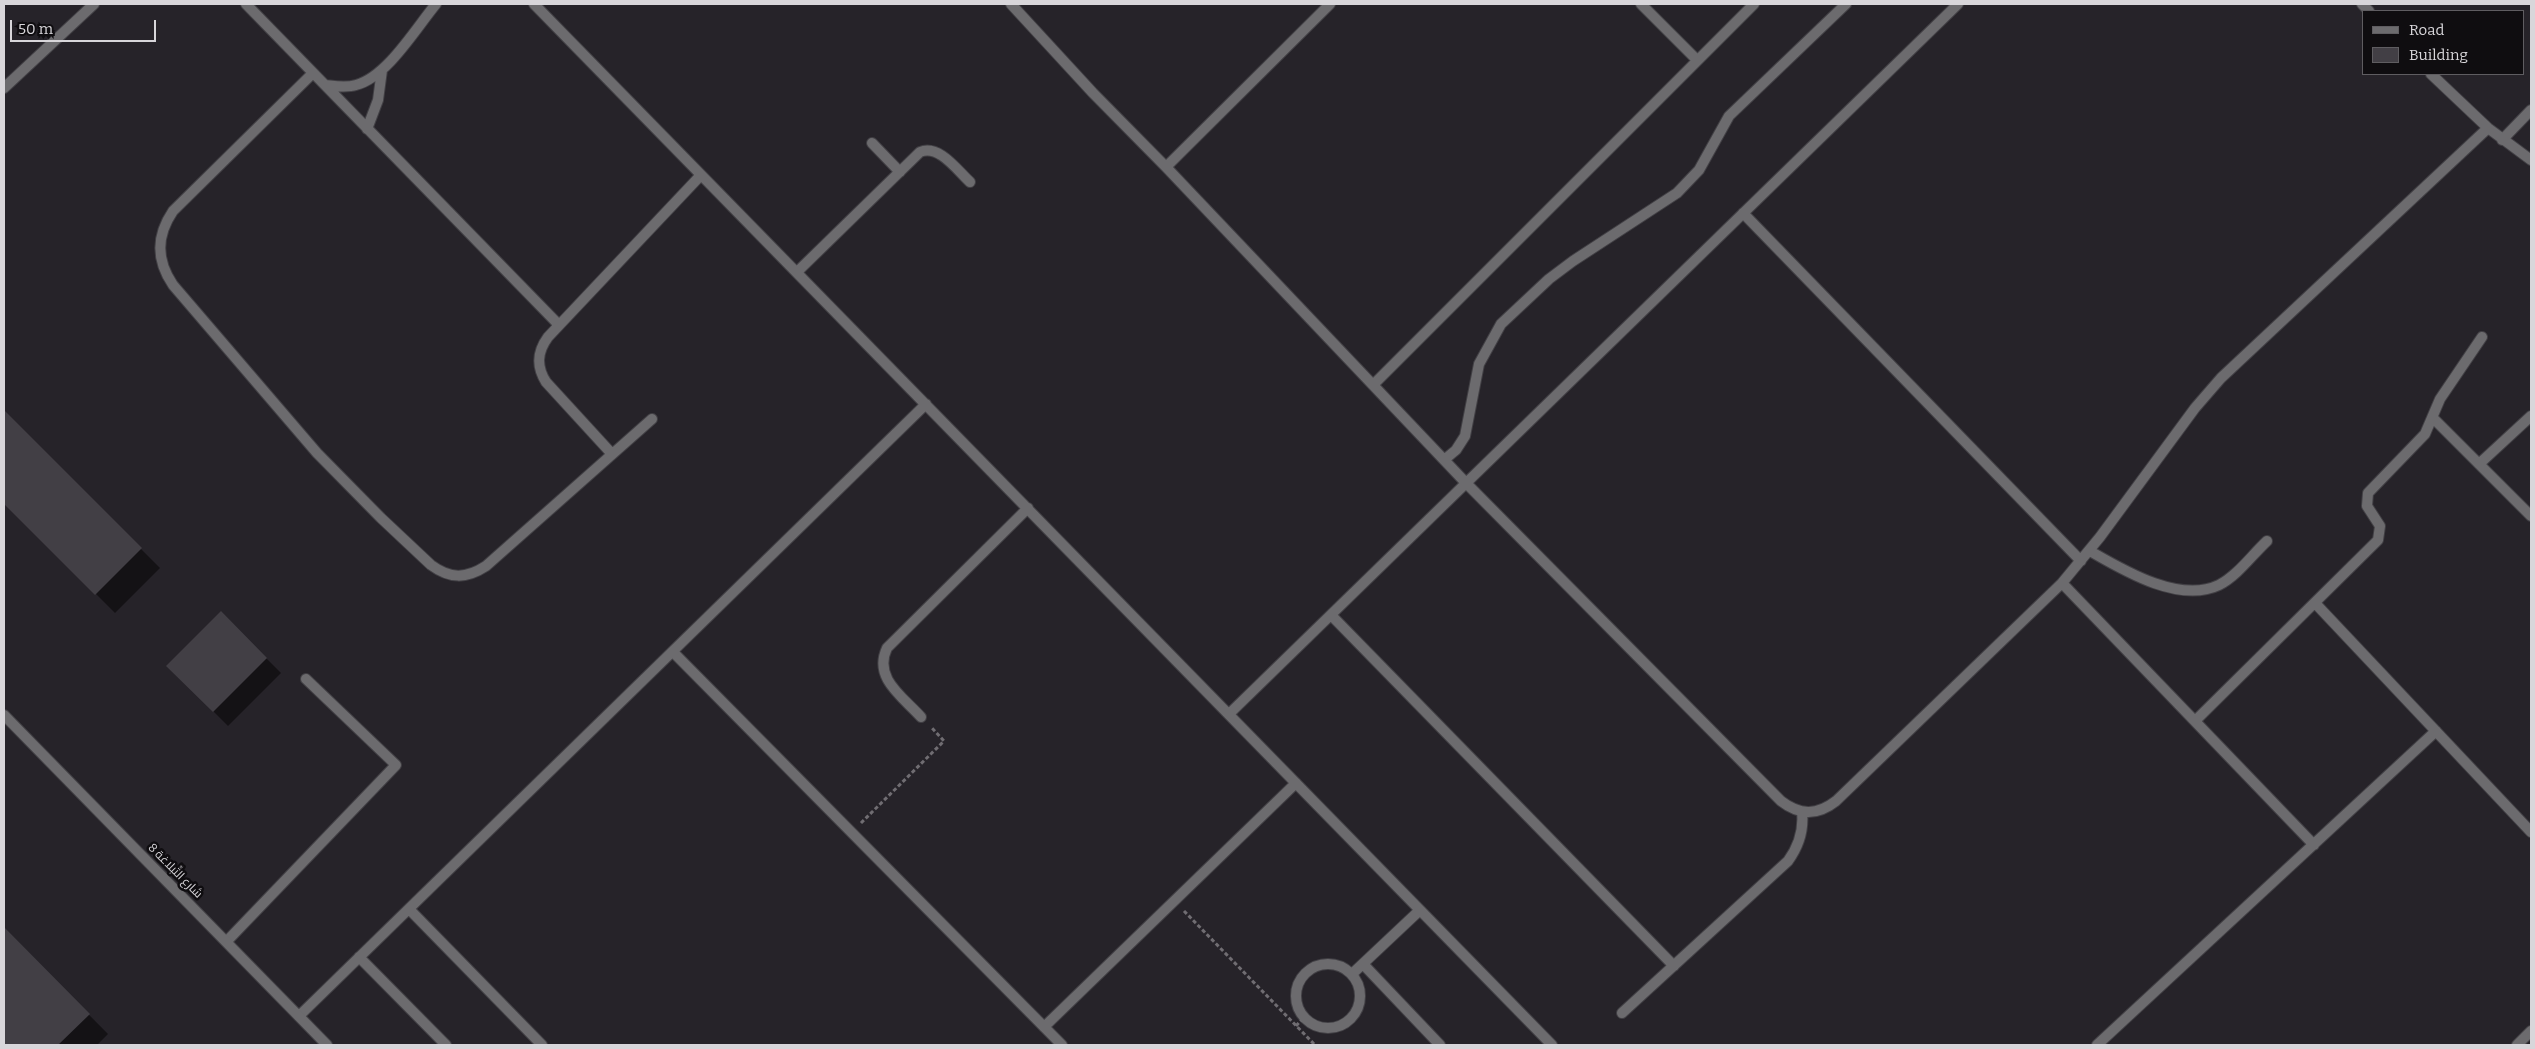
<!DOCTYPE html>
<html>
<head>
<meta charset="utf-8">
<style>
	body { margin:0 }
	#map { position:relative; width:2535px; height:1049px; overflow:hidden; background:#262329; font-family:Bitter,serif }
	canvas { display:block }
	.frame { position:absolute; inset:0; border:5px solid #d8d6da; pointer-events:none }
	.legend { position:absolute; left:2362px; top:10px; width:162px; height:65px; box-sizing:border-box; background:#0f0d10; border:1px solid #5f5d61; margin:0; padding:6px 9px; list-style:none; font-size:15px; color:#d8d6da }
	.legend li { display:flex; align-items:center; gap:10px; height:25px }
	.legend b { width:25px; border:1px solid #5f5d61 }
	.scale { position:absolute; left:10px; top:20px; width:146px; height:22px; box-sizing:border-box; border:2px solid #d8d6da; border-top:0; padding-left:6px; font-size:15px; line-height:18px; white-space:nowrap; color:#d8d6da; -webkit-text-stroke:4px #0f0d10; paint-order:stroke }
</style>
</head>
<body>
<div id="map">
<canvas width="2535" height="1049"></canvas>
<div class="frame"></div>
<ul class="legend">
<li><b style="height:6px;background:#6c6b6e"></b>Road</li>
<li><b style="height:14px;background:#423f45"></b>Building</li>
</ul>
<div class="scale">50 m</div>
</div>
<script>
const context = document.querySelector('canvas').getContext('2d');
context.lineJoin = 'round';
function fillPath(path, color) { context.fillStyle = color; context.fill(path, 'evenodd'); }
function stroke(path, color, width, dash) { context.strokeStyle = color; context.lineWidth = width; context.lineCap = dash ? 'butt' : 'round'; context.setLineDash(dash || []); context.stroke(path); }
function label(font, color, halo, rows, align = 'center') {
  context.font = font + ' Bitter,Cairo,serif'; context.lineWidth = 5; context.setLineDash([]); context.textBaseline = 'middle'; context.strokeStyle = halo; context.fillStyle = color; for (const [text, x, y, turn = 0] of rows) {
    context.save(); context.translate(x, y); context.rotate((+turn || 0) * Math.PI / 180); context.textAlign = isNaN(turn) ? turn : align; if (halo) context.strokeText(text, 0, 0); context.fillText(text, 0, 0); context.restore();
  }
}
fillPath(new Path2D(`
	M4,412L160,568L115,613L4,502Z
	M221,613L281,673L228,726L168,666Z
	M4,929L108,1034L97,1045H4Z`), '#0007');
fillPath(new Path2D(`
	M4,410L142,548L95,595L4,504Z
	M221,611L267,658L213,712L166,666Z
	M4,927L90,1014L58,1045H4Z`), '#423f45');
const lane = new Path2D(`
	M246,4L559,325
	M534,4L1552,1045
	M1011,4L1093,93L1166,167L1466,483L1781,801C1799,815 1817,816 1836,801L2062,583L2100,537L2195,408L2221,378L2488,128
	M1641,4L1697,60
	M2362,4L2369,11
	M313,73L173,211C156,236 156,260 173,285L317,453L381,518L431,565C450,579 466,579 486,566L652,419
	M2431,74L2488,128L2531,160
	M325,85C335,86 346,88 356,85C387,77 416,28 436,4
	M4,88L94,4
	M367,129L378,100L382,70
	M2502,140L2531,110
	M872,143L900,172
	M1166,167L1330,4
	M1743,213L2081,561
	M797,272L920,152C939,144 957,170 970,182
	M1373,385L1754,4
	M2433,418L2531,516
	M612,454L546,382C536,366 537,352 548,337L701,175
	M1444,460L1456,450L1465,436L1479,364L1501,324L1549,279L1573,261L1677,193L1699,170L1729,116L1846,4
	M2479,464L2531,416
	M2090,551C2123,570 2179,604 2219,585C2237,576 2252,555 2267,541
	M2062,583L2314,845
	M2315,603L2531,832
	M1331,615L1674,966
	M673,652L1062,1045
	M1229,714L1958,4
	M921,717C902,696 873,678 887,648L1028,508
	M2195,721L2378,540L2380,526L2367,506L2368,493L2425,434L2440,399L2482,337
	M409,909L542,1045
	M227,941L396,765L306,679
	M359,957L446,1045
	M1363,964L1440,1045
	M1296 996a32 32 0 1 1 64 0a32 32 0 1 1-64 0Z
	M1352,974L1420,910
	M1622,1013L1788,861C1799,846 1804,831 1802,812
	M299,1016L926,404
	M1044,1027L1296,783
	M2097,1045L2436,731
	M2517,1045L2531,1031`);
const street = new Path2D(`
	M4,715L327,1045`);
stroke(lane, '#424045', 12);
stroke(street, '#424045', 12);
stroke(new Path2D(`
	M861,823L944,741L931,727
	M1184,911L1315,1045
	M1296,1026L1304,1017`), '#706d72', 3, [4, 2.5]);
stroke(lane, '#6c6b6e', 10);
stroke(street, '#6c6b6e', 10);
label('12px', '#d8d6da', '#0f0d10', [
	["شارع التِّبلاغة 8",175,871,45]
]);
</script>
</body>
</html>
